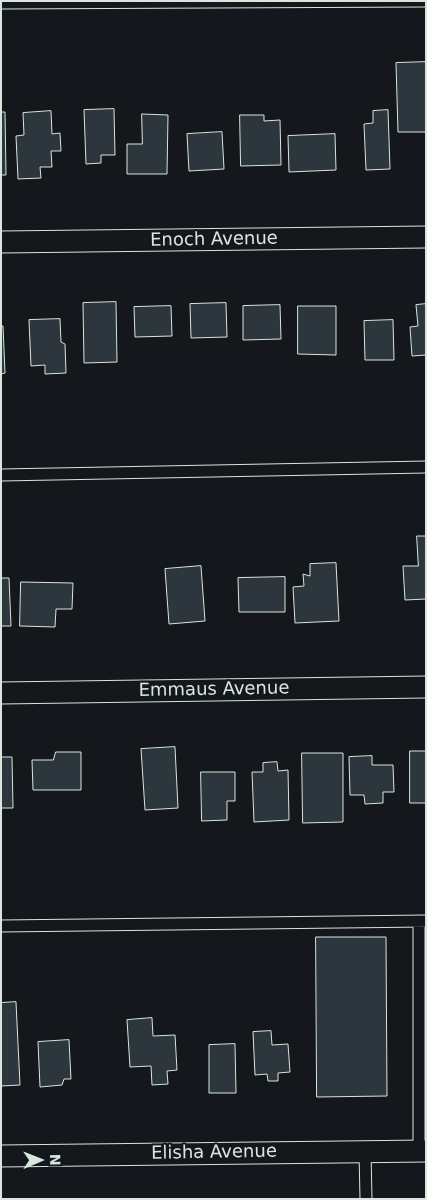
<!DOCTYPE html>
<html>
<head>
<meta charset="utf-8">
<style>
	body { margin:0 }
	#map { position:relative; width:427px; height:1200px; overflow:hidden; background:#14181c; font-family:"DejaVu Sans",sans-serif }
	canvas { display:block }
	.frame { position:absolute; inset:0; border:2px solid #d8e6dc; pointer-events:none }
	.north { position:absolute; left:15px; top:1135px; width:50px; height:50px; -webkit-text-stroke:4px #14181c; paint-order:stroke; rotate:89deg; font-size:14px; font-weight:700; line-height:20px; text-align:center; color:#d8e6dc }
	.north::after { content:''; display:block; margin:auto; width:18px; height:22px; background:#d8e6dc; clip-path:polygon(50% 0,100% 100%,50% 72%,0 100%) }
</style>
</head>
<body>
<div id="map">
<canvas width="427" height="1200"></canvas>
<div class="frame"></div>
<div class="north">N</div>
</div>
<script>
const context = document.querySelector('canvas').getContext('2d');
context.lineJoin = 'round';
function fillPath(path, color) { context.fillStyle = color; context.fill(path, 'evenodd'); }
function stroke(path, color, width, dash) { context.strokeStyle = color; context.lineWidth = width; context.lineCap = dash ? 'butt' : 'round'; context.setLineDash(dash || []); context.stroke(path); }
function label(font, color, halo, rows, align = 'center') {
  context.font = font + ' "DejaVu Sans",sans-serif'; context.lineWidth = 4; context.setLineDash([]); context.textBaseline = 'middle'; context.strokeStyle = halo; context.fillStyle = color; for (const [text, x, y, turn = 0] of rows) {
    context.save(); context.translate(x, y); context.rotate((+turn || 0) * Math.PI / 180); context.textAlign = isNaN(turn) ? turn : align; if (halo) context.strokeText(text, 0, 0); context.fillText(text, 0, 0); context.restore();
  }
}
const building = new Path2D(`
	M426,62V132H398L396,63Z
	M114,109L115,155H101V163L86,164L84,110Z
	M388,110L390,169L366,170L364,124L373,123V111Z
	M51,111L52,134L60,133L61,151H51L52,167H40L41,178L18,179L16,136L24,135L23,113Z
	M1,112H5L6,175H1Z
	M142,114L168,115L167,174H127V144H142Z
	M240,115H264V121L280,120L281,165L241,166Z
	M222,132L224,169L189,171L187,134Z
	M335,134L336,170L289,172L288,136Z
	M116,302L117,362L84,363L83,303Z
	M226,303L227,337L191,338L190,304Z
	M426,304V355L412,356L410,327L418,326L416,305Z
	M280,305L281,339L243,340V306Z
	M171,306L172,336L135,337L134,307Z
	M298,306H336V355L298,354Z
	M60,319L61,342L65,344L66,373L45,374V365L31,366L29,320Z
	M393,320L394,360H365L364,321Z
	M1,326H3L5,373L1,374Z
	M417,536H426V599L405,600L403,566H418Z
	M336,563L339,621L295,623L293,587L304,586L303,574L310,576V564Z
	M201,566L205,621L169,624L165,569Z
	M285,577V612H239L238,578Z
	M1,578H9L11,626H1Z
	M21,582L73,583L72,609H56L55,627L20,626Z
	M175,747L178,808L145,810L141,749Z
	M410,751H426V803H410Z
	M56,752H81V790H33L32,760H53Z
	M302,753H343V822L303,823Z
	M372,756V765H393L394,792H383V803L365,804L364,795H350L349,757Z
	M1,757H12L13,808H1Z
	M277,762L278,771L288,770L289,820L254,822L252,772H263V763Z
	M201,772H235V801H227V820L202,821Z
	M316,937H386L387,1096L317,1097Z
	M16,1002L20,1085L1,1086V1003Z
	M152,1018L153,1036L175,1035L177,1070L167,1071L168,1084L152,1085L151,1066L130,1067L127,1020Z
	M271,1031L272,1045L288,1044L290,1072L278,1073V1081H268L267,1074L255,1075L253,1032Z
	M69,1040L71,1079H64L62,1085L40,1087L38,1042Z
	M235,1044L236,1093H209V1045Z`);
fillPath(building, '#2c363c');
stroke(building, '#d8e6dc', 1);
const service = new Path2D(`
	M1,3L426,1
	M1,475L426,467
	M419,921V1151
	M1,926L426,921
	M365,1152L366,1199`);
const minor = new Path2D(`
	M1,242L426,237
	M1,693L426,687
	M1,1156L426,1151`);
stroke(service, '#d8e6dc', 13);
stroke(minor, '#d8e6dc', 23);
stroke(service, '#14181c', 11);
stroke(minor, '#14181c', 21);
label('18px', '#d8e6dc', '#14181c', [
	["Enoch Avenue",214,240,-1],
	["Emmaus Avenue",214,690,-1],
	["Elisha Avenue",214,1153,-1]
]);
</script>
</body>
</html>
